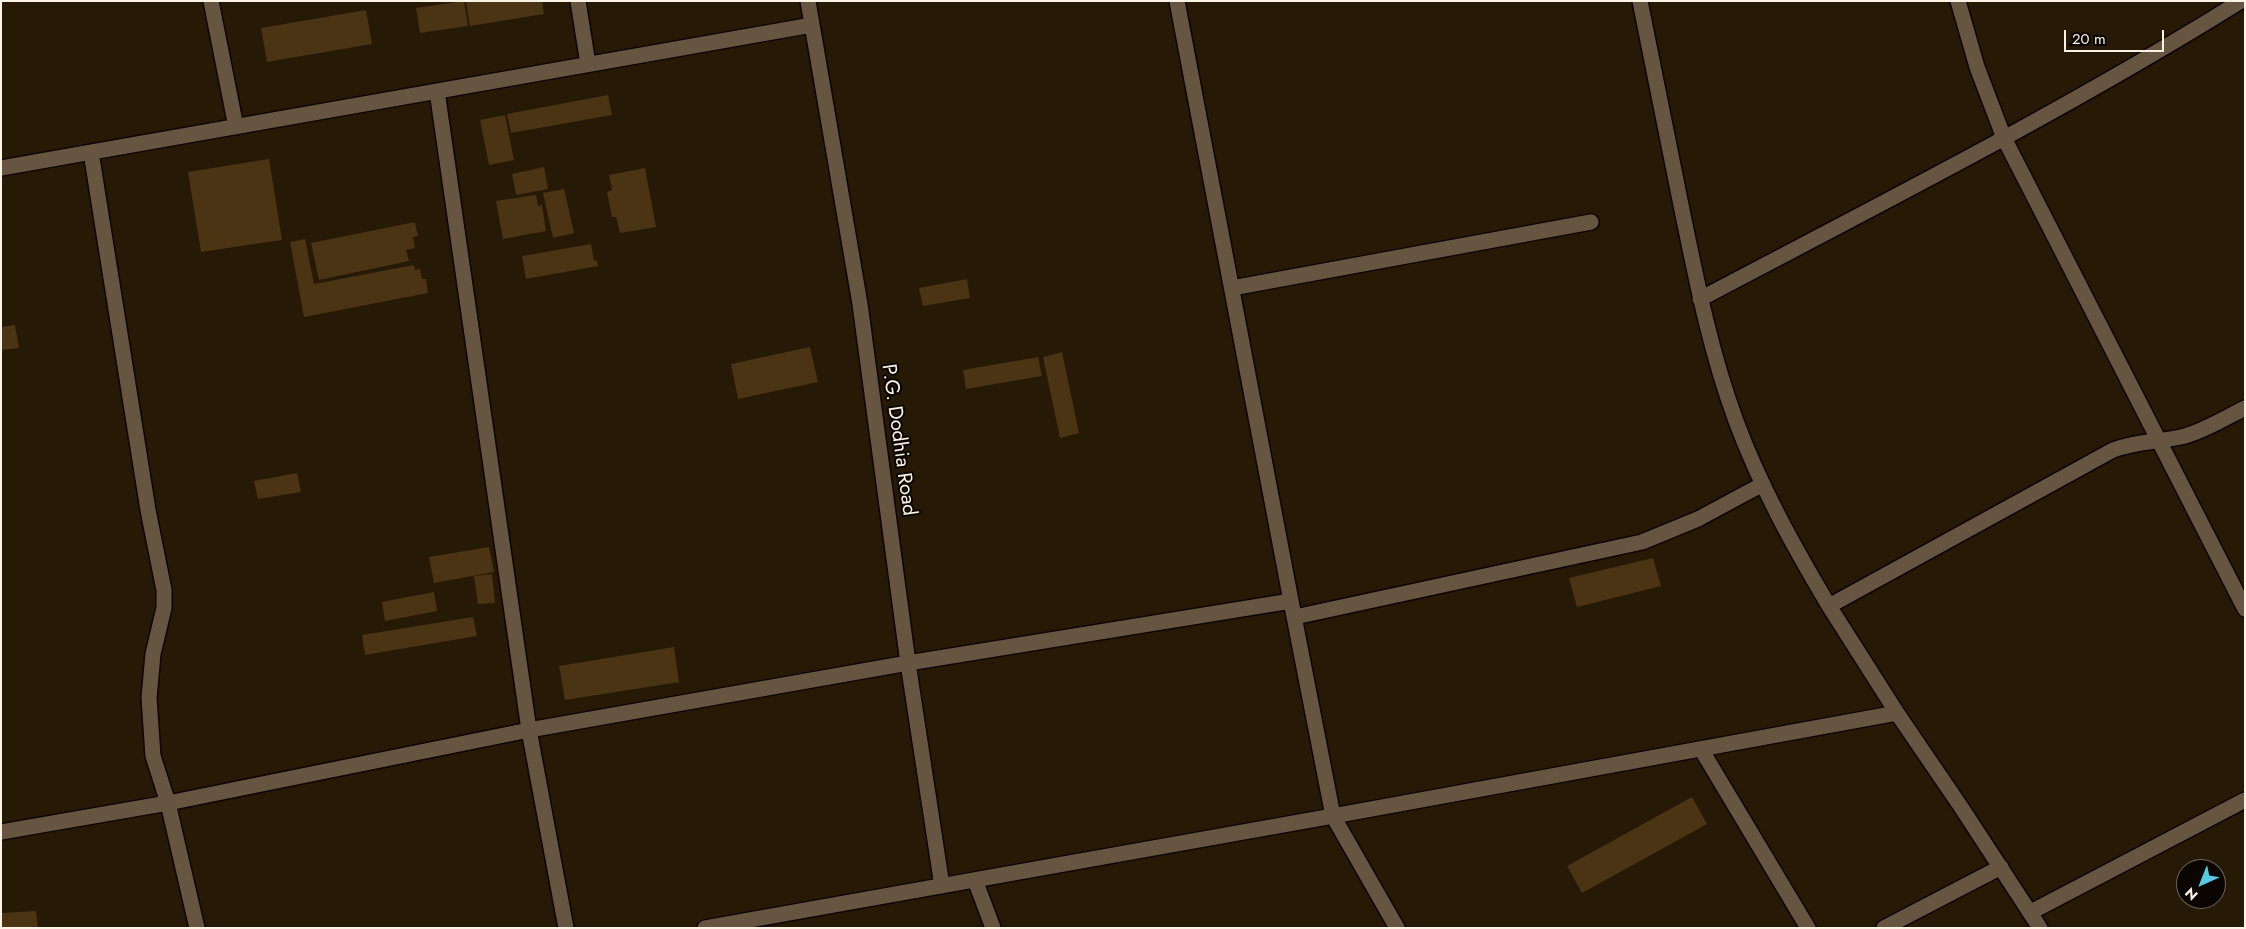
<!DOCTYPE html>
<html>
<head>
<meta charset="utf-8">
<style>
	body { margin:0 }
	#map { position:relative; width:2246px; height:929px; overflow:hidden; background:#261905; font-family:Jost,sans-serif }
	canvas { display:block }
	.frame { position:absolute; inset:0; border:2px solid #fcf3e7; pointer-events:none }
	.north { position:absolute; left:2176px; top:859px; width:50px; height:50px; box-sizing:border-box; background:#0a0501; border:1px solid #6b645d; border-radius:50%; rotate:224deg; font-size:14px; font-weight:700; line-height:20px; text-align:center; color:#fcf3e7 }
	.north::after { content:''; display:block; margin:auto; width:18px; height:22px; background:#58c9e3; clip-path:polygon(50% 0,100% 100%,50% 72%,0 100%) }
	.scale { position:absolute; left:2064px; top:30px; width:100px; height:22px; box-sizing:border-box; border:2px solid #fcf3e7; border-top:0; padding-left:6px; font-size:15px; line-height:18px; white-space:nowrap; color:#fcf3e7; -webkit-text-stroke:4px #0a0501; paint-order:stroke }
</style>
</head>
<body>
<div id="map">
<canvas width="2246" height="929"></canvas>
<div class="frame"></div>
<div class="north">N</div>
<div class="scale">20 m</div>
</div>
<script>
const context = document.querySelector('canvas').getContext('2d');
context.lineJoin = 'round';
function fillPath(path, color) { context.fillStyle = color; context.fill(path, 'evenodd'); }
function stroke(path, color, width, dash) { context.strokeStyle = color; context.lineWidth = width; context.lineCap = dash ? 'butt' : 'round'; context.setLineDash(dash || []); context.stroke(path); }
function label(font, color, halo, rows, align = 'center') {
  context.font = font + ' Jost,sans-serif'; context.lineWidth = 4; context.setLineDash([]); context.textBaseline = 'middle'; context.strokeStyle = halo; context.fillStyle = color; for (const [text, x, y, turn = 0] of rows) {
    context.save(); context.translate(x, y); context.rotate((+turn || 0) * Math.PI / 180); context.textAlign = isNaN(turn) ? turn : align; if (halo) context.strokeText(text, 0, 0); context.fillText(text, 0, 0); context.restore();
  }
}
fillPath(new Path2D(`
	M464,1L468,26L420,33L416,8Z
	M468,1H542L544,14L470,26L466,2Z
	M366,10L372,44L267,62L261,28Z
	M608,95L612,115L511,133L507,114Z
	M505,115L514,160L489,165L480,120Z
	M269,159L282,240L201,252L188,172Z
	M544,167L548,189L516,195L512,174Z
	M645,168L656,227L620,233L616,217H612L607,192L612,190L609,175Z
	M564,189L574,233L553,238L543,193Z
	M536,195L538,206L542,205L546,231L503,239L496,201Z
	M415,222L418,236L413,237L415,248L406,250L409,261L319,280L311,243Z
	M305,239L314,284L414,265L415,270L420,269L422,279H426L428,293L304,317L290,242Z
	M591,244L594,261L597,260L598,266L526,279L522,256Z
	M967,279L970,298L923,306L919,288Z
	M15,325L19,348L1,350V327Z
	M810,347L818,382L738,399L731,364Z
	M1062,352L1079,433L1060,438L1043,357Z
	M1038,357L1042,376L966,389L963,370Z
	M297,473L301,492L258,499L254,481Z
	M489,547L494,572L434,583L429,557Z
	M1653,558L1661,586L1577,607L1569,578Z
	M492,574L495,603L478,604L474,576Z
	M434,592L437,611L385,621L382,602Z
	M473,617L477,636L365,655L362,635Z
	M674,647L679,682L565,700L559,666Z
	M1692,797L1707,824L1582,893L1567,866Z
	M36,911L38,928H1V913Z`), '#4a3413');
const lane = new Path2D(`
	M1884,928L2001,867`);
const street = new Path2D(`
	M211,1L236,127
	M578,1L588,64
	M808,1L860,304L908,663L942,886
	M1177,1L1291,601
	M1640,1C1654,69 1667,137 1681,205C1696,278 1710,351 1736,421C1760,486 1794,547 1829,606
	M1958,1L1977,67L2004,138L2245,609
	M437,91L529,730L566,928
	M91,152L148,510L164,590V608L153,654L149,698L153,756L168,803L197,928
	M1,168L812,25
	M1232,288L1591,222
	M1700,299C1882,203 2066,110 2241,1
	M1295,617L1642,542L1698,519L1763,484
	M1701,749L1808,928
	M1,832L168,803L529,730L908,663L1291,601L1333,816L1397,928
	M975,880L993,928
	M2031,912L2245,800
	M705,928L1333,816L1897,713
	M2040,928L1961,807L1897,713L1829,606L2113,450C2137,441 2161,442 2185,436C2206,430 2225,418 2245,408`);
stroke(lane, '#0f0400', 18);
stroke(street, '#0f0400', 18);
stroke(lane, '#665641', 15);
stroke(street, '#665641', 15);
label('20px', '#fcf3e7', '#0a0501', [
	["P.G. Dodhia Road",898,440,82]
]);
</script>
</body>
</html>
